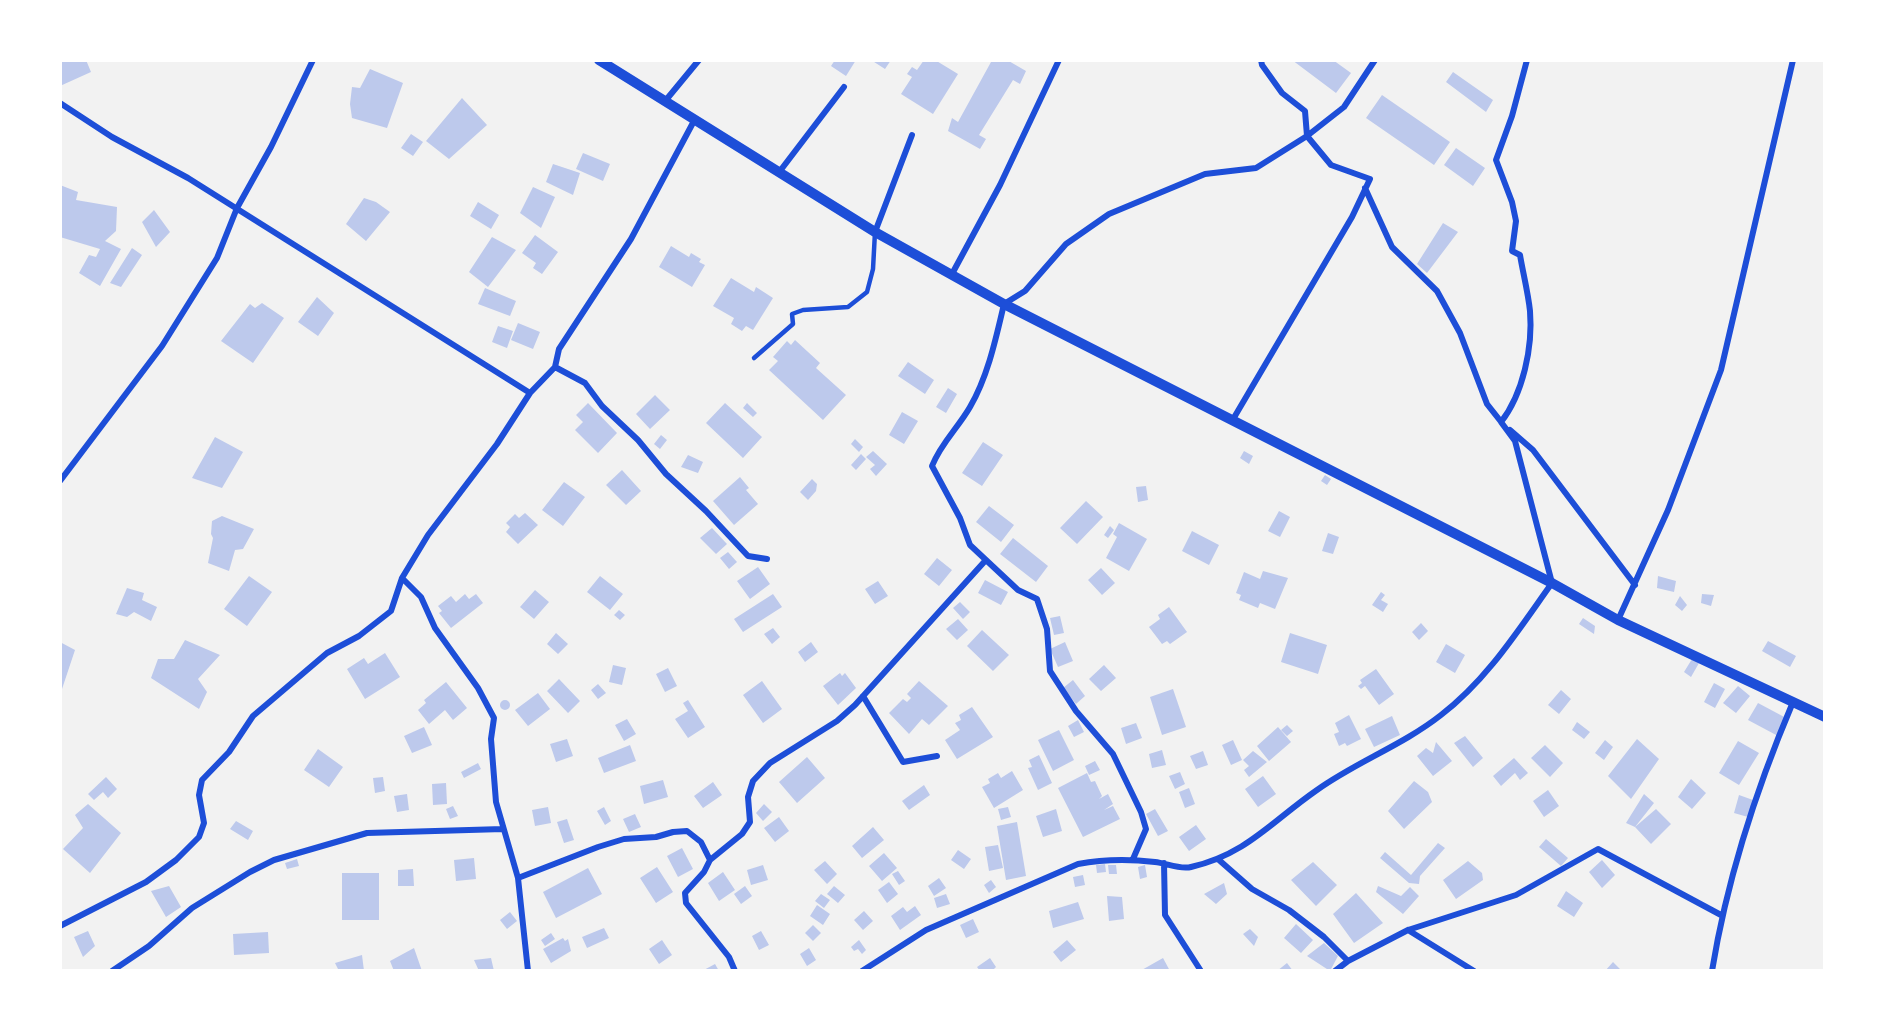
<!DOCTYPE html>
<html>
<head>
<meta charset="utf-8">
<style>
	body { margin:0 }
	#map { position:relative; width:1885px; height:1031px; overflow:hidden; background:#f2f2f2; font-family:"Asap Condensed",sans-serif }
	canvas { display:block }
	.frame { position:absolute; inset:0; border:62px solid #fff; pointer-events:none }
</style>
</head>
<body>
<div id="map">
<canvas width="1885" height="1031"></canvas>
<div class="frame"></div>
</div>
<script>
const context = document.querySelector('canvas').getContext('2d');
context.lineJoin = 'round';
function fillPath(path, color) { context.fillStyle = color; context.fill(path, 'evenodd'); }
function stroke(path, color, width, dash) { context.strokeStyle = color; context.lineWidth = width; context.lineCap = dash ? 'butt' : 'round'; context.setLineDash(dash || []); context.stroke(path); }
fillPath(new Path2D(`
	M60,60H86L91,72L60,86Z
	M835,60H856L846,76L831,66Z
	M871,60H891L885,69Z
	M924,60H935L958,74L933,114L901,94L912,77L907,74L912,67L917,70Z
	M987,60H1007L1026,71L1020,84L1013,80L979,135L986,139L980,149L948,131L952,118L958,122L991,62Z
	M1292,60H1333L1351,73L1336,93Z
	M370,69L403,83L387,128L352,118L350,104L352,87L360,88Z
	M1453,72L1493,100L1486,112L1446,82Z
	M1382,95L1450,142L1434,165L1366,118Z
	M462,98L487,125L449,159L426,141Z
	M411,134L423,142L413,156L401,148Z
	M1456,148L1485,168L1473,186L1444,165Z
	M583,153L610,164L603,181L576,169Z
	M553,164L580,173L573,195L546,182Z
	M60,185L78,192L76,200L117,207L116,231L105,241L121,249L100,286L79,273L89,255L96,257L100,249L60,237Z
	M533,187L555,197L541,228L520,213Z
	M364,198L376,202L390,212L366,241L346,224Z
	M478,202L499,215L491,229L470,216Z
	M154,210L170,232L156,247L142,222Z
	M1443,223L1458,232L1427,273L1417,264Z
	M535,235L558,252L542,274L533,268L536,263L522,253Z
	M492,237L516,250L488,287L469,272Z
	M671,246L689,257L691,253L701,259L699,262L705,265L692,287L659,267Z
	M132,248L142,255L121,287L110,283Z
	M731,278L754,292L756,287L773,298L753,330L746,326L742,331L731,324L734,318L713,306Z
	M485,288L516,301L510,316L478,304Z
	M317,297L334,313L318,336L298,322Z
	M262,303L284,318L253,363L221,341L250,304L255,308Z
	M518,323L540,332L533,349L511,340Z
	M498,326L513,331L507,348L492,342Z
	M795,340L820,363L816,368L846,395L823,420L769,370L778,361L773,357L787,341L791,345Z
	M908,362L934,380L925,394L898,376Z
	M948,388L957,394L946,413L936,407Z
	M655,395L670,410L650,429L636,414Z
	M588,403L617,433L598,453L575,430L583,422L576,415Z
	M725,403L762,437L743,458L706,423Z
	M747,403L757,413L753,417L743,408Z
	M902,412L918,421L904,444L889,435Z
	M661,435L667,440L660,449L654,444Z
	M215,437L243,452L222,488L192,478Z
	M855,439L863,447L859,452L851,444Z
	M983,442L1003,455L982,486L962,473Z
	M873,451L887,464L876,476L870,469L875,465L866,457Z
	M1244,451L1253,456L1249,464L1240,458Z
	M861,454L866,459L856,470L851,465Z
	M688,455L703,462L698,473L681,467Z
	M622,470L641,491L626,505L606,485Z
	M1325,475L1331,479L1327,485L1321,481Z
	M740,477L749,488L746,490L758,504L734,525L713,501Z
	M812,479L817,484L816,491L808,500L800,492Z
	M564,482L585,497L563,526L542,510Z
	M1146,486L1148,500L1138,502L1136,487Z
	M1086,501L1103,517L1077,544L1060,528Z
	M989,506L1014,525L1001,542L976,522Z
	M1279,511L1290,517L1280,537L1268,531Z
	M525,513L538,525L518,544L506,532L510,527L506,523L515,514L519,518Z
	M222,516L254,529L243,549L235,550L229,571L208,563L213,538L211,534L212,521Z
	M1119,523L1147,539L1129,571L1106,558L1117,537L1113,534Z
	M1110,526L1114,530L1108,538L1104,535Z
	M712,528L727,544L716,554L700,538Z
	M1192,531L1219,545L1209,565L1182,551Z
	M1328,533L1339,537L1333,554L1322,551Z
	M1013,538L1048,566L1036,582L1000,554Z
	M728,552L737,562L729,569L720,558Z
	M937,558L952,570L939,586L924,574Z
	M758,567L770,584L750,599L737,581Z
	M1101,568L1115,583L1102,595L1088,580Z
	M1263,571L1288,578L1275,609L1260,603L1258,608L1239,600L1241,595L1236,593L1244,572L1260,579Z
	M249,576L272,592L247,626L224,609Z
	M600,576L623,594L610,610L587,592Z
	M1658,576L1676,581L1674,592L1657,588Z
	M985,580L1008,592L1001,605L978,593Z
	M878,581L888,596L875,604L865,589Z
	M127,588L144,593L142,600L157,607L151,621L134,612L127,617L116,614Z
	M535,590L549,602L534,619L520,607Z
	M1381,592L1385,595L1381,600L1388,604L1383,612L1372,605Z
	M465,594L469,599L476,594L483,603L451,628L439,613L442,611L438,606L451,596L456,602Z
	M773,594L782,607L743,632L734,619Z
	M1702,594L1714,595L1711,606L1701,603Z
	M1680,596L1687,605L1682,611L1675,605Z
	M960,602L970,612L963,619L953,608Z
	M1169,607L1187,632L1170,644L1167,641L1162,644L1149,627L1160,619L1158,615Z
	M619,610L625,615L620,620L614,615Z
	M1060,616L1064,633L1054,635L1050,618Z
	M1583,618L1595,626L1594,634L1579,624Z
	M958,619L968,630L957,640L946,629Z
	M1421,623L1428,631L1419,640L1412,632Z
	M773,628L780,637L772,644L764,634Z
	M982,630L1009,655L993,671L967,646Z
	M556,633L568,644L558,654L547,644Z
	M1290,633L1327,645L1318,674L1281,662Z
	M185,640L220,655L198,679L207,692L199,709L151,678L158,659H174Z
	M1768,641L1796,656L1790,667L1762,651Z
	M60,642L75,650L62,689L60,688Z
	M811,642L818,652L805,662L798,652Z
	M1065,642L1073,661L1058,667L1050,649Z
	M1446,644L1465,655L1455,673L1436,662Z
	M385,653L400,677L365,699L347,669L364,658L368,664Z
	M1692,659L1699,663L1691,677L1684,672Z
	M613,665L626,668L622,685L609,682Z
	M1104,665L1116,678L1101,691L1089,679Z
	M668,668L677,686L665,692L656,674Z
	M1376,669L1394,694L1379,705L1365,686L1361,689L1358,686L1362,683L1360,680Z
	M840,673L842,676L845,673L856,688L838,705L823,686Z
	M559,679L580,701L568,713L547,691Z
	M1073,680L1085,696L1076,704L1063,688Z
	M762,681L782,709L763,723L743,695Z
	M919,681L948,706L929,725L922,719L909,734L889,713L903,699L907,702L911,698L907,694Z
	M446,682L467,708L453,720L445,710L429,724L418,710L426,703L424,700Z
	M1714,683L1725,689L1715,708L1704,702Z
	M598,684L606,693L598,699L591,690Z
	M1738,686L1750,696L1736,713L1723,703Z
	M1173,689L1186,727L1162,735L1150,697Z
	M1561,690L1571,699L1559,714L1548,705Z
	M538,693L550,709L528,726L515,710Z
	M688,700L705,727L688,738L675,719L688,711L683,703Z
	M500 705a5 5 0 1 1 10 0a5 5 0 1 1-10 0Z
	M1758,703L1788,719L1778,736L1748,720Z
	M972,707L993,737L957,759L945,740L960,730L955,723L961,720L959,715Z
	M1349,715L1361,739L1347,746L1345,743L1339,746L1334,734L1339,732L1335,723Z
	M1392,716L1400,735L1374,747L1365,729Z
	M627,719L636,734L624,741L615,725Z
	M1078,720L1084,732L1074,737L1068,726Z
	M1577,722L1590,732L1584,739L1572,730Z
	M1136,723L1142,738L1126,744L1121,728Z
	M1287,725L1293,731L1287,736L1281,730Z
	M424,727L432,745L412,753L404,736Z
	M1278,727L1291,742L1269,761L1257,746Z
	M1059,730L1074,760L1053,771L1038,740Z
	M1465,736L1483,758L1473,767L1454,743Z
	M567,739L573,756L556,762L550,744Z
	M1637,739L1659,759L1631,799L1608,776Z
	M1233,740L1242,760L1231,765L1222,745Z
	M1605,740L1613,747L1604,760L1595,753Z
	M1738,741L1759,753L1739,785L1719,773Z
	M1436,742L1452,761L1433,776L1417,756L1426,748L1433,753Z
	M630,745L636,761L604,773L598,758Z
	M1545,745L1563,763L1550,777L1531,758Z
	M318,749L343,767L329,787L304,770Z
	M1162,750L1166,765L1152,768L1149,754Z
	M1203,751L1208,765L1196,769L1190,756Z
	M1253,751L1267,762L1249,777L1244,770L1249,766L1243,760Z
	M1039,755L1052,783L1038,790L1028,768L1032,767L1029,760Z
	M807,757L825,778L797,803L779,782Z
	M1514,758L1528,773L1520,780L1515,773L1501,786L1493,776Z
	M1095,761L1100,770L1089,775L1085,766Z
	M478,763L481,769L464,778L461,772Z
	M1012,771L1023,790L994,808L982,787L990,783L988,779L998,773L1001,778Z
	M1180,772L1185,784L1175,789L1169,776Z
	M1087,773L1091,782L1095,781L1102,796L1099,799L1108,794L1113,804L1104,810L1113,806L1120,819L1083,837L1058,788Z
	M1263,776L1276,794L1258,807L1245,789Z
	M106,777L117,789L108,798L103,792L94,800L88,794Z
	M383,777L385,791L375,793L373,778Z
	M1691,779L1706,793L1692,809L1678,797Z
	M663,780L668,797L644,804L640,786Z
	M1414,781L1428,792L1432,802L1404,829L1388,811Z
	M713,782L722,795L703,808L694,796Z
	M446,783L447,804L433,805L432,784Z
	M924,785L930,795L909,810L902,801Z
	M1189,788L1195,804L1185,808L1179,792Z
	M1548,790L1559,806L1544,817L1533,801Z
	M407,794L409,810L397,812L394,796Z
	M1644,794L1654,803L1635,827L1626,823Z
	M1739,795L1753,800L1748,817L1734,813Z
	M88,804L121,833L90,873L63,849L83,828L75,815Z
	M764,804L772,812L763,821L756,813Z
	M453,806L458,816L450,819L446,809Z
	M548,807L551,823L535,826L532,810Z
	M604,807L611,821L605,825L597,811Z
	M1008,807L1011,817L1001,820L998,809Z
	M1056,809L1062,831L1043,837L1036,816Z
	M1155,809L1168,831L1158,836L1146,814Z
	M1656,809L1671,824L1651,844L1635,827Z
	M635,814L641,827L629,832L623,819Z
	M779,817L789,831L775,842L764,828Z
	M567,819L574,840L564,843L557,822Z
	M236,821L253,831L248,840L230,829Z
	M1017,822L1026,876L1006,880L997,826Z
	M1196,825L1206,839L1189,851L1179,837Z
	M873,827L884,840L862,858L852,846Z
	M1546,839L1568,858L1561,866L1539,847Z
	M1438,843L1445,848L1420,876L1419,884L1409,883L1380,858L1385,852L1411,875Z
	M998,845L1003,868L989,871L985,847Z
	M682,848L693,869L678,877L667,856Z
	M958,850L971,859L964,869L951,860Z
	M884,853L897,868L882,881L869,866Z
	M474,858L476,879L456,881L454,860Z
	M297,859L299,866L287,869L285,863Z
	M1602,860L1615,875L1602,888L1589,872Z
	M825,861L837,874L827,884L814,870Z
	M1468,861L1482,873L1483,880L1456,899L1443,880Z
	M1313,862L1337,885L1316,906L1291,880Z
	M1105,864L1106,872L1097,873L1096,865Z
	M763,865L768,880L751,885L747,870Z
	M1108,865H1116L1117,874H1109Z
	M1145,865L1147,877L1140,879L1138,867Z
	M657,867L673,892L656,903L640,878Z
	M588,868L602,894L556,918L543,892Z
	M413,869L414,886H398V870Z
	M898,871L905,881L899,885L892,874Z
	M723,872L735,890L719,901L708,883Z
	M342,873H379V920H342Z
	M1083,875L1085,885L1075,887L1073,877Z
	M939,878L946,888L934,896L928,886Z
	M991,880L996,887L989,893L984,885Z
	M889,882L898,894L887,903L878,890Z
	M1224,883L1227,894L1216,904L1204,894Z
	M169,886L181,907L166,917L151,891Z
	M745,886L752,896L741,904L734,894Z
	M834,886L845,895L838,903L827,894Z
	M1378,886L1401,896L1410,887L1419,896L1403,914L1376,892Z
	M1566,891L1583,903L1574,917L1557,906Z
	M1356,893L1383,923L1354,943L1333,914Z
	M821,894L830,900L824,908L815,901Z
	M946,894L950,904L937,908L934,898Z
	M1107,896L1122,897L1124,919L1109,921Z
	M1078,902L1084,919L1053,928L1049,911Z
	M817,905L830,914L823,925L810,916Z
	M915,906L921,915L900,930L891,916L903,907L907,912Z
	M864,911L873,921L863,930L854,920Z
	M510,912L517,921L507,929L500,920Z
	M973,919L979,932L966,938L960,925Z
	M1296,924L1313,940L1301,953L1284,938Z
	M813,925L821,933L813,941L805,933Z
	M604,928L609,938L587,948L582,937Z
	M1250,929L1258,937L1254,946L1243,934Z
	M88,931L95,946L83,957L74,937Z
	M761,931L769,945L759,950L752,936Z
	M268,932L269,953L234,955L233,934Z
	M551,933L555,939L545,946L541,940Z
	M563,938L565,941L568,939L571,951L551,963L543,949Z
	M662,940L672,955L659,964L649,949Z
	M859,940L866,950L862,954L858,949L854,951L851,947Z
	M1067,940L1076,950L1061,962L1053,952Z
	M1324,943L1338,956L1330,971L1307,956Z
	M414,948L422,971H394L390,961Z
	M809,948L816,960L807,966L800,954Z
	M362,955L364,971H339L335,963Z
	M491,958L494,971H479L474,960Z
	M990,958L996,967L992,971H980L977,967Z
	M1163,958L1170,971H1140Z
	M1613,962L1622,971H1605Z
	M1287,963L1293,971H1277Z
	M715,964L719,971H702Z`), '#bdc9ec');
stroke(new Path2D(`
	M754,358L793,324L792,314L803,310L848,307L867,292L873,269L875,232`), '#1d4ed8', 4.5);
stroke(new Path2D(`
	M666,100L699,60
	M60,103L112,137L188,178L530,393
	M780,171L844,87
	M1365,188L1392,247L1437,291L1460,333L1487,404L1502,423
	M875,232L912,135
	M952,274L1000,185L1059,60
	M555,367L585,383L602,406L638,440L666,474L706,511L748,556L767,559
	M1232,421L1352,217L1370,179L1331,165L1307,136L1305,111L1282,93L1262,65L1261,60
	M1510,430L1533,450L1635,585
	M60,481L162,346L217,258L237,208L271,147L313,60
	M402,578L421,597L435,628L478,688L494,718L491,739L496,802L518,878L528,971
	M1618,620L1668,510L1721,370L1793,60
	M863,696L903,762L937,756
	M1133,859L1146,829L1141,812L1113,754L1076,711L1050,671L1047,629L1037,599L1018,590L970,545L960,518L932,466C941,443 958,428 970,407C988,376 996,338 1004,304L1025,291L1066,244L1109,214L1205,174L1256,168L1307,136L1344,107L1375,60
	M1219,860L1252,889L1289,910L1324,937L1348,961
	M1164,863L1165,915L1201,971
	M518,878L598,847L624,839L656,837L673,832L687,831L701,842L710,860
	M60,926L146,882L176,860L199,837L204,823L199,795L202,780L229,752L253,716L327,653L359,636L391,611L402,578L428,535L497,444L530,393L555,367L559,349L631,239L695,119
	M1408,930L1474,971
	M112,971L149,946L192,908L250,872L274,860L367,833L503,829
	M735,971L729,957L686,903L685,893L704,872L710,860L742,834L750,822L748,797L753,781L770,763L837,721L855,705L985,561
	M862,971L926,930L1078,864C1105,859 1128,859 1155,862C1166,863 1180,870 1191,867C1247,854 1272,821 1317,790C1356,762 1403,745 1441,715C1487,680 1519,629 1552,583L1515,441L1501,422C1523,394 1533,347 1530,311C1528,292 1523,273 1520,255L1512,251L1516,221L1512,202L1496,160L1512,116L1527,60
	M1335,971L1348,961L1408,930L1516,895L1598,849L1721,915
	M1712,971C1727,879 1757,787 1793,702`), '#1d4ed8', 6);
stroke(new Path2D(`
	M599,60L875,232L1004,304L1552,583L1618,620L1825,717`), '#1d4ed8', 10);
</script>
</body>
</html>
